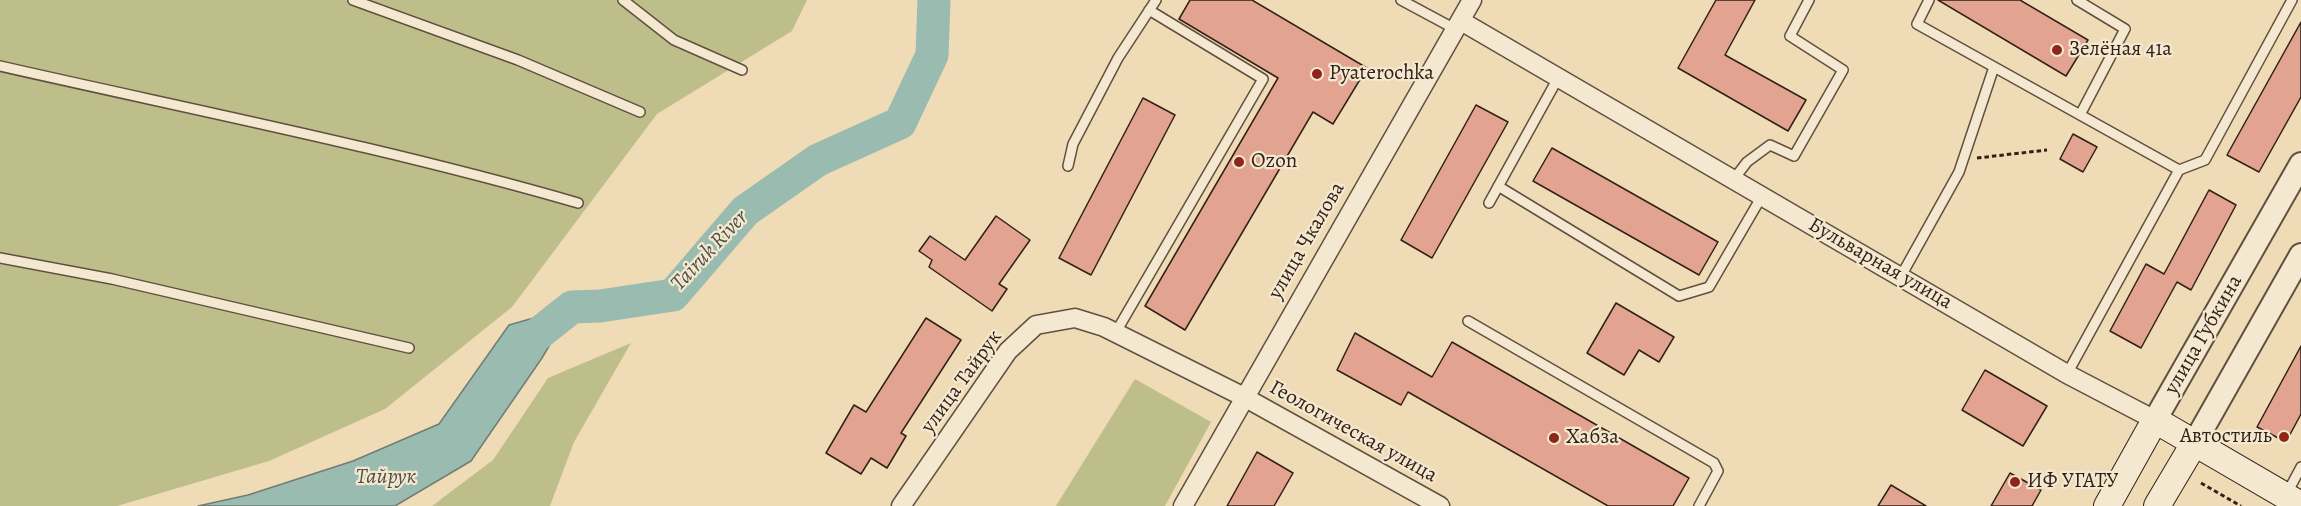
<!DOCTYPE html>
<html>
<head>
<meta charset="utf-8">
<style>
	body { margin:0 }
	canvas { display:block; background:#efdbb6 }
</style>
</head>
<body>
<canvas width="2301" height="506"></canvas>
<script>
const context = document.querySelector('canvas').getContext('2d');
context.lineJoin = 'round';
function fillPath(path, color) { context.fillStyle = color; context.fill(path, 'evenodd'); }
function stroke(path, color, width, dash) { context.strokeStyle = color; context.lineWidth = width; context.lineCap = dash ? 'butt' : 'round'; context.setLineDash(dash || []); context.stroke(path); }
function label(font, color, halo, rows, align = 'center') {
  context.font = font + ' Alegreya,serif'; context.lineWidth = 4.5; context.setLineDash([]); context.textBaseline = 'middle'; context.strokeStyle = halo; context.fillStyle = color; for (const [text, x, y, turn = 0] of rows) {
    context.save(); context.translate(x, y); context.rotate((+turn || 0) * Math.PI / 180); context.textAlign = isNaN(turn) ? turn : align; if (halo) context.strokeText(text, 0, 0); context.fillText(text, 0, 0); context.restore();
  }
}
fillPath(new Path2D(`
	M0,0H807L792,31L657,114L512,307L385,409L269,461L117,506H0Z
	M631,343L574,442L550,506H432L493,460L548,378Z
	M1135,379L1211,422L1165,506H1056Z`), '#bebe8b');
const water = new Path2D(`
	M572,307L542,358L471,461L395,506H198L248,495L353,461L439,424L509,325Z`);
fillPath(water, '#9abbb0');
stroke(water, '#707d73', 1.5);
stroke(new Path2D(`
	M538,334L572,307L600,306L673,295L745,211L818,160L900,123L932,55L934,0`), '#9abbb0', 33);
const building = new Path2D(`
	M1190,0H1252L1367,68L1333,124L1313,112L1185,330L1145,306L1278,78L1179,19Z
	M1716,0H1755L1725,55L1806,100L1788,131L1678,68Z
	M1938,0H2020L2088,40L2066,76Z
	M2301,22V97L2259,172L2227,155Z
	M1143,98L1175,115L1091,275L1059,258Z
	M1476,105L1508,122L1432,258L1401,240Z
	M2073,134L2097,147L2083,172L2060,159Z
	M1552,148L1718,242L1699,275L1533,181Z
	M2209,190L2236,205L2191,290L2177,282L2141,348L2110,331L2146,264L2164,274Z
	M996,216L1030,240L999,284L1007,289L992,311L929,267L932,260L919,251L930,236L965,260Z
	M1616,303L1674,337L1659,362L1639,350L1624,375L1587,353Z
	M926,318L961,340L901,433L906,436L887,468L871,458L861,474L826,453L854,405L866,412Z
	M1355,333L1432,377L1452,342L1689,478L1673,506H1608L1408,392L1401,405L1337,370Z
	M2301,346V414L2286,442L2257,427Z
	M1985,370L2047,406L2023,446L1962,410Z
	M1257,452L1293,473L1274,506H1227Z
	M2010,473L2041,490L2032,506H1991Z
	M1891,485L1926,506H1878Z`);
fillPath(building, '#e2a491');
stroke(building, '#312117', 1.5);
const service = new Path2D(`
	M353,0L518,60L640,112
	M623,0L674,40L742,70
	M1401,0L1455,29
	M1929,0L1917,24L2179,170
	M2077,0L2125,29L2080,115
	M0,66C193,110 388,148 578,203
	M1068,166L1073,144L1118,58L1156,0
	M1734,179L1747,162L1770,145L1794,156L1843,70L1790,36L1809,0
	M1498,186L1679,296L1709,287L1762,196
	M1489,203L1558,78
	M0,258L112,279L409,348
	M1901,276L1959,172L1994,67
	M1468,321L1714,463L1718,471L1699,506
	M1116,332L1263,79L1149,10
	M2067,374L2179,170L2205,160L2292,0
	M2286,495L2301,467`);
const minor = new Path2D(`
	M1461,21L2067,374L2155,420
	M901,506L1008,351L1036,325L1075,318L1104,327L1244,397L1440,506
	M1183,506L1472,0`);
const tertiary = new Path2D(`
	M2155,420L2301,164
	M2195,442L2301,255`);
const secondary = new Path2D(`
	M2107,506L2155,420L2301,505
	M2157,506L2195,442`);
stroke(service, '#60503f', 12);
stroke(minor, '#60503f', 21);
stroke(tertiary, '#60503f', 26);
stroke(secondary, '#312117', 28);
stroke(new Path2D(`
	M1977,158L2047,150
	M2201,483L2241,506`), '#312117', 3, [4.5, 3]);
stroke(service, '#f5e8d0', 9);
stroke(minor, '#f5e8d0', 18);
stroke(tertiary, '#f5e8d0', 22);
stroke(secondary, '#f5e8d0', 26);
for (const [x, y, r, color] of [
	[2057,50,6,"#8f2418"],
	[1317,74,6,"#8f2418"],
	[1239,162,6,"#8f2418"],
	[2284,437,6,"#8f2418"],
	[1554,438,6,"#8f2418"],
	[2015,482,6,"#8f2418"]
]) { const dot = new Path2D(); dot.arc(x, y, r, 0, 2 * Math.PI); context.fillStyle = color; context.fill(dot); stroke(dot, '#f5e8d0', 2); }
label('21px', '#312117', '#f5e8d0', [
	["Зелёная 41а",2069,50],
	["Pyaterochka",1329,74],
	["Ozon",1251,162],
	["Автостиль",2272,437,"right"],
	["Хабза",1566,438],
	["ИФ УГАТУ",2027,482]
], 'left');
label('21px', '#312117', '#f5e8d0', [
	["улица Чкалова",1307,241,-60],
	["Бульварная улица",1880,264,30],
	["улица Губкина",2204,335,-60],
	["улица Тайрук",962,382,-54],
	["Геологическая улица",1353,432,29]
]);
label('italic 22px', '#504f45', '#f5e8d0', [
	["Tairuk River",710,251,-47],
	["Тайрук",386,478]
]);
</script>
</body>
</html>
